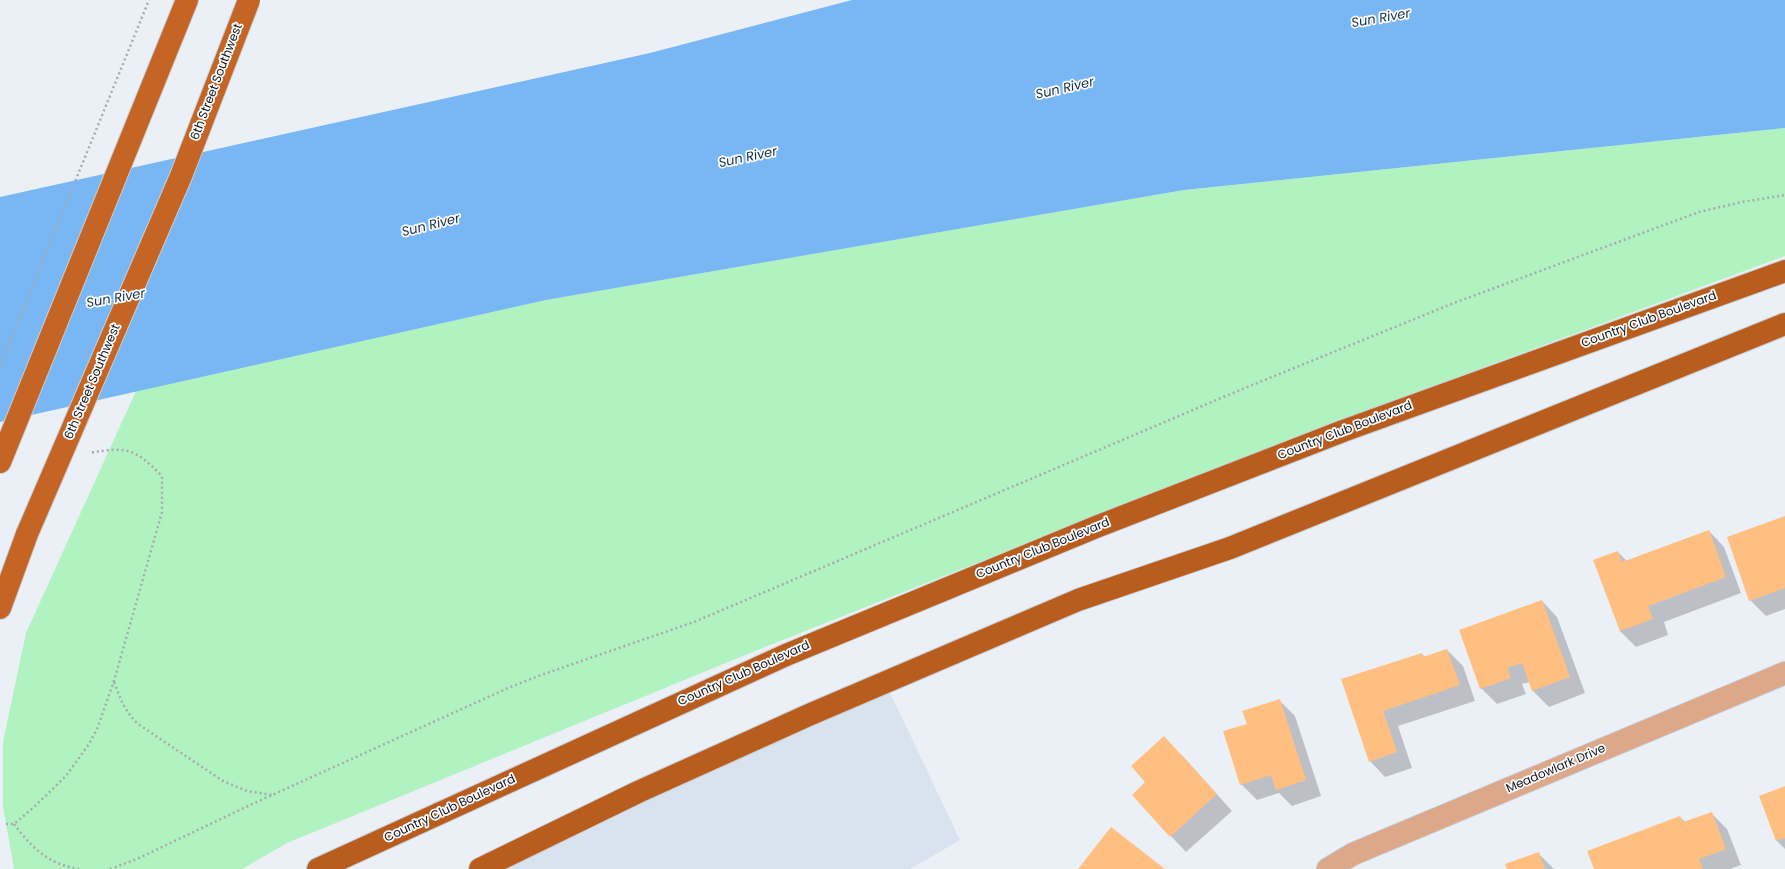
<!DOCTYPE html>
<html>
<head>
<meta charset="utf-8">
<style>
	body { margin:0 }
	canvas { display:block; background:#ebf0f7 }
</style>
</head>
<body>
<canvas width="1785" height="869"></canvas>
<script>
const context = document.querySelector('canvas').getContext('2d');
context.lineJoin = 'round';
function fillPath(path, color) { context.fillStyle = color; context.fill(path, 'evenodd'); }
function stroke(path, color, width, dash) { context.strokeStyle = color; context.lineWidth = width; context.lineCap = dash ? 'butt' : 'round'; context.setLineDash(dash || []); context.stroke(path); }
function label(font, color, halo, rows, align = 'center') {
  context.font = font + ' Poppins,sans-serif'; context.lineWidth = 3.5; context.setLineDash([]); context.textBaseline = 'middle'; context.strokeStyle = halo; context.fillStyle = color; for (const [text, x, y, turn = 0] of rows) {
    context.save(); context.translate(x, y); context.rotate((+turn || 0) * Math.PI / 180); context.textAlign = isNaN(turn) ? turn : align; if (halo) context.strokeText(text, 0, 0); context.fillText(text, 0, 0); context.restore();
  }
}
fillPath(new Path2D(`
	M884,683L895,703L960,840L910,869H478Z`), '#d9e3ef');
fillPath(new Path2D(`
	M1785,128V256L1292,438L760,649L287,843L242,869H14L3,807V742L26,633L136,391L546,300L1184,190Z`), '#b1f3c0');
fillPath(new Path2D(`
	M852,0H1785V128L1184,190L546,300L0,422V197L650,53Z`), '#78b7f3');
fillPath(new Path2D(`
	M1785,517V609L1766,616L1750,600Z
	M1709,531L1724,547L1741,593L1664,622L1668,635L1636,647L1620,631L1595,561L1618,552L1627,561Z
	M1542,601L1557,617L1585,693L1549,707L1533,691L1530,682L1522,684L1526,694L1497,704L1481,688Z
	M1447,650L1463,666L1475,701L1398,726L1412,768L1385,777L1370,761L1342,680L1422,654L1425,657Z
	M1279,700L1295,716L1321,796L1292,806L1279,793L1257,800L1241,784Z
	M1180,753L1232,811L1186,852L1171,836Z
	M1785,787V849L1777,841Z
	M1711,813L1727,829L1741,865L1730,869H1595L1680,817L1685,822Z
	M1538,853L1554,869H1508Z`), '#0003');
fillPath(new Path2D(`
	M1785,516V588L1749,601L1727,537Z
	M1709,530L1726,577L1648,606L1653,619L1620,631L1593,560L1618,551L1622,562Z
	M1542,600L1570,677L1532,691L1522,663L1507,668L1511,678L1480,689L1459,630Z
	M1447,649L1460,685L1383,711L1397,752L1369,762L1341,679L1422,653L1423,657Z
	M1280,699L1306,780L1276,790L1271,775L1240,785L1223,731L1247,724L1242,711Z
	M1164,736L1217,794L1170,837L1132,795L1145,782L1131,766Z
	M1785,786V838L1776,841L1759,796Z
	M1712,812L1726,849L1699,859L1703,869H1594L1587,851L1680,816L1683,822Z
	M1111,827L1165,869H1078Z
	M1539,852L1545,869H1507L1505,864Z`), '#ffbf81');
const minor = new Path2D(`
	M1328,869L1353,854L1785,673`);
const primary = new Path2D(`
	M0,462L187,0
	M0,608L27,534`);
const trunk = new Path2D(`
	M318,869L786,655L1096,527L1343,431L1785,271
	M480,869L638,792L811,714L1078,600L1230,548L1785,324`);
stroke(minor, '#c8cdd3', 24);
stroke(primary, '#c8cdd3', 24);
stroke(trunk, '#c8cdd3', 24);
stroke(new Path2D(`
	M0,366L149,0
	M114,682C120,698 125,712 138,724L223,781L247,791L272,795
	M6,824H14L34,807L66,776L89,744L97,729L114,681L162,512V476C135,449 128,446 89,453
	M14,824C32,848 48,864 79,869
	M110,869L137,859L248,806L508,688L541,675L694,622L1240,390L1454,303L1699,212L1742,202L1785,195`), '#a6aaaf', 2.5, [2, 3]);
stroke(minor, '#dda78a', 22);
stroke(primary, '#c56525', 22);
stroke(trunk, '#b95d1e', 22);
const primaryBridge = new Path2D(`
	M27,534L181,176L249,0`);
stroke(primaryBridge, '#c8cdd3', 24, []);
stroke(primaryBridge, '#c56525', 22);
label('12px', '#121416', '#fcfdff', [
	["6th Street Southwest",217,82,-69],
	["Country Club Boulevard",1649,320,-20],
	["6th Street Southwest",93,382,-67],
	["Country Club Boulevard",1345,431,-21],
	["Country Club Boulevard",1043,549,-22],
	["Country Club Boulevard",744,674,-24],
	["Meadowlark Drive",1556,769,-23],
	["Country Club Boulevard",450,809,-25]
]);
label('italic 13px', '#132e46', '#fcfdff', [
	["Sun River",1381,19,-10],
	["Sun River",1065,89,-13],
	["Sun River",748,158,-12],
	["Sun River",431,226,-14],
	["Sun River",116,299,-10]
]);
</script>
</body>
</html>
